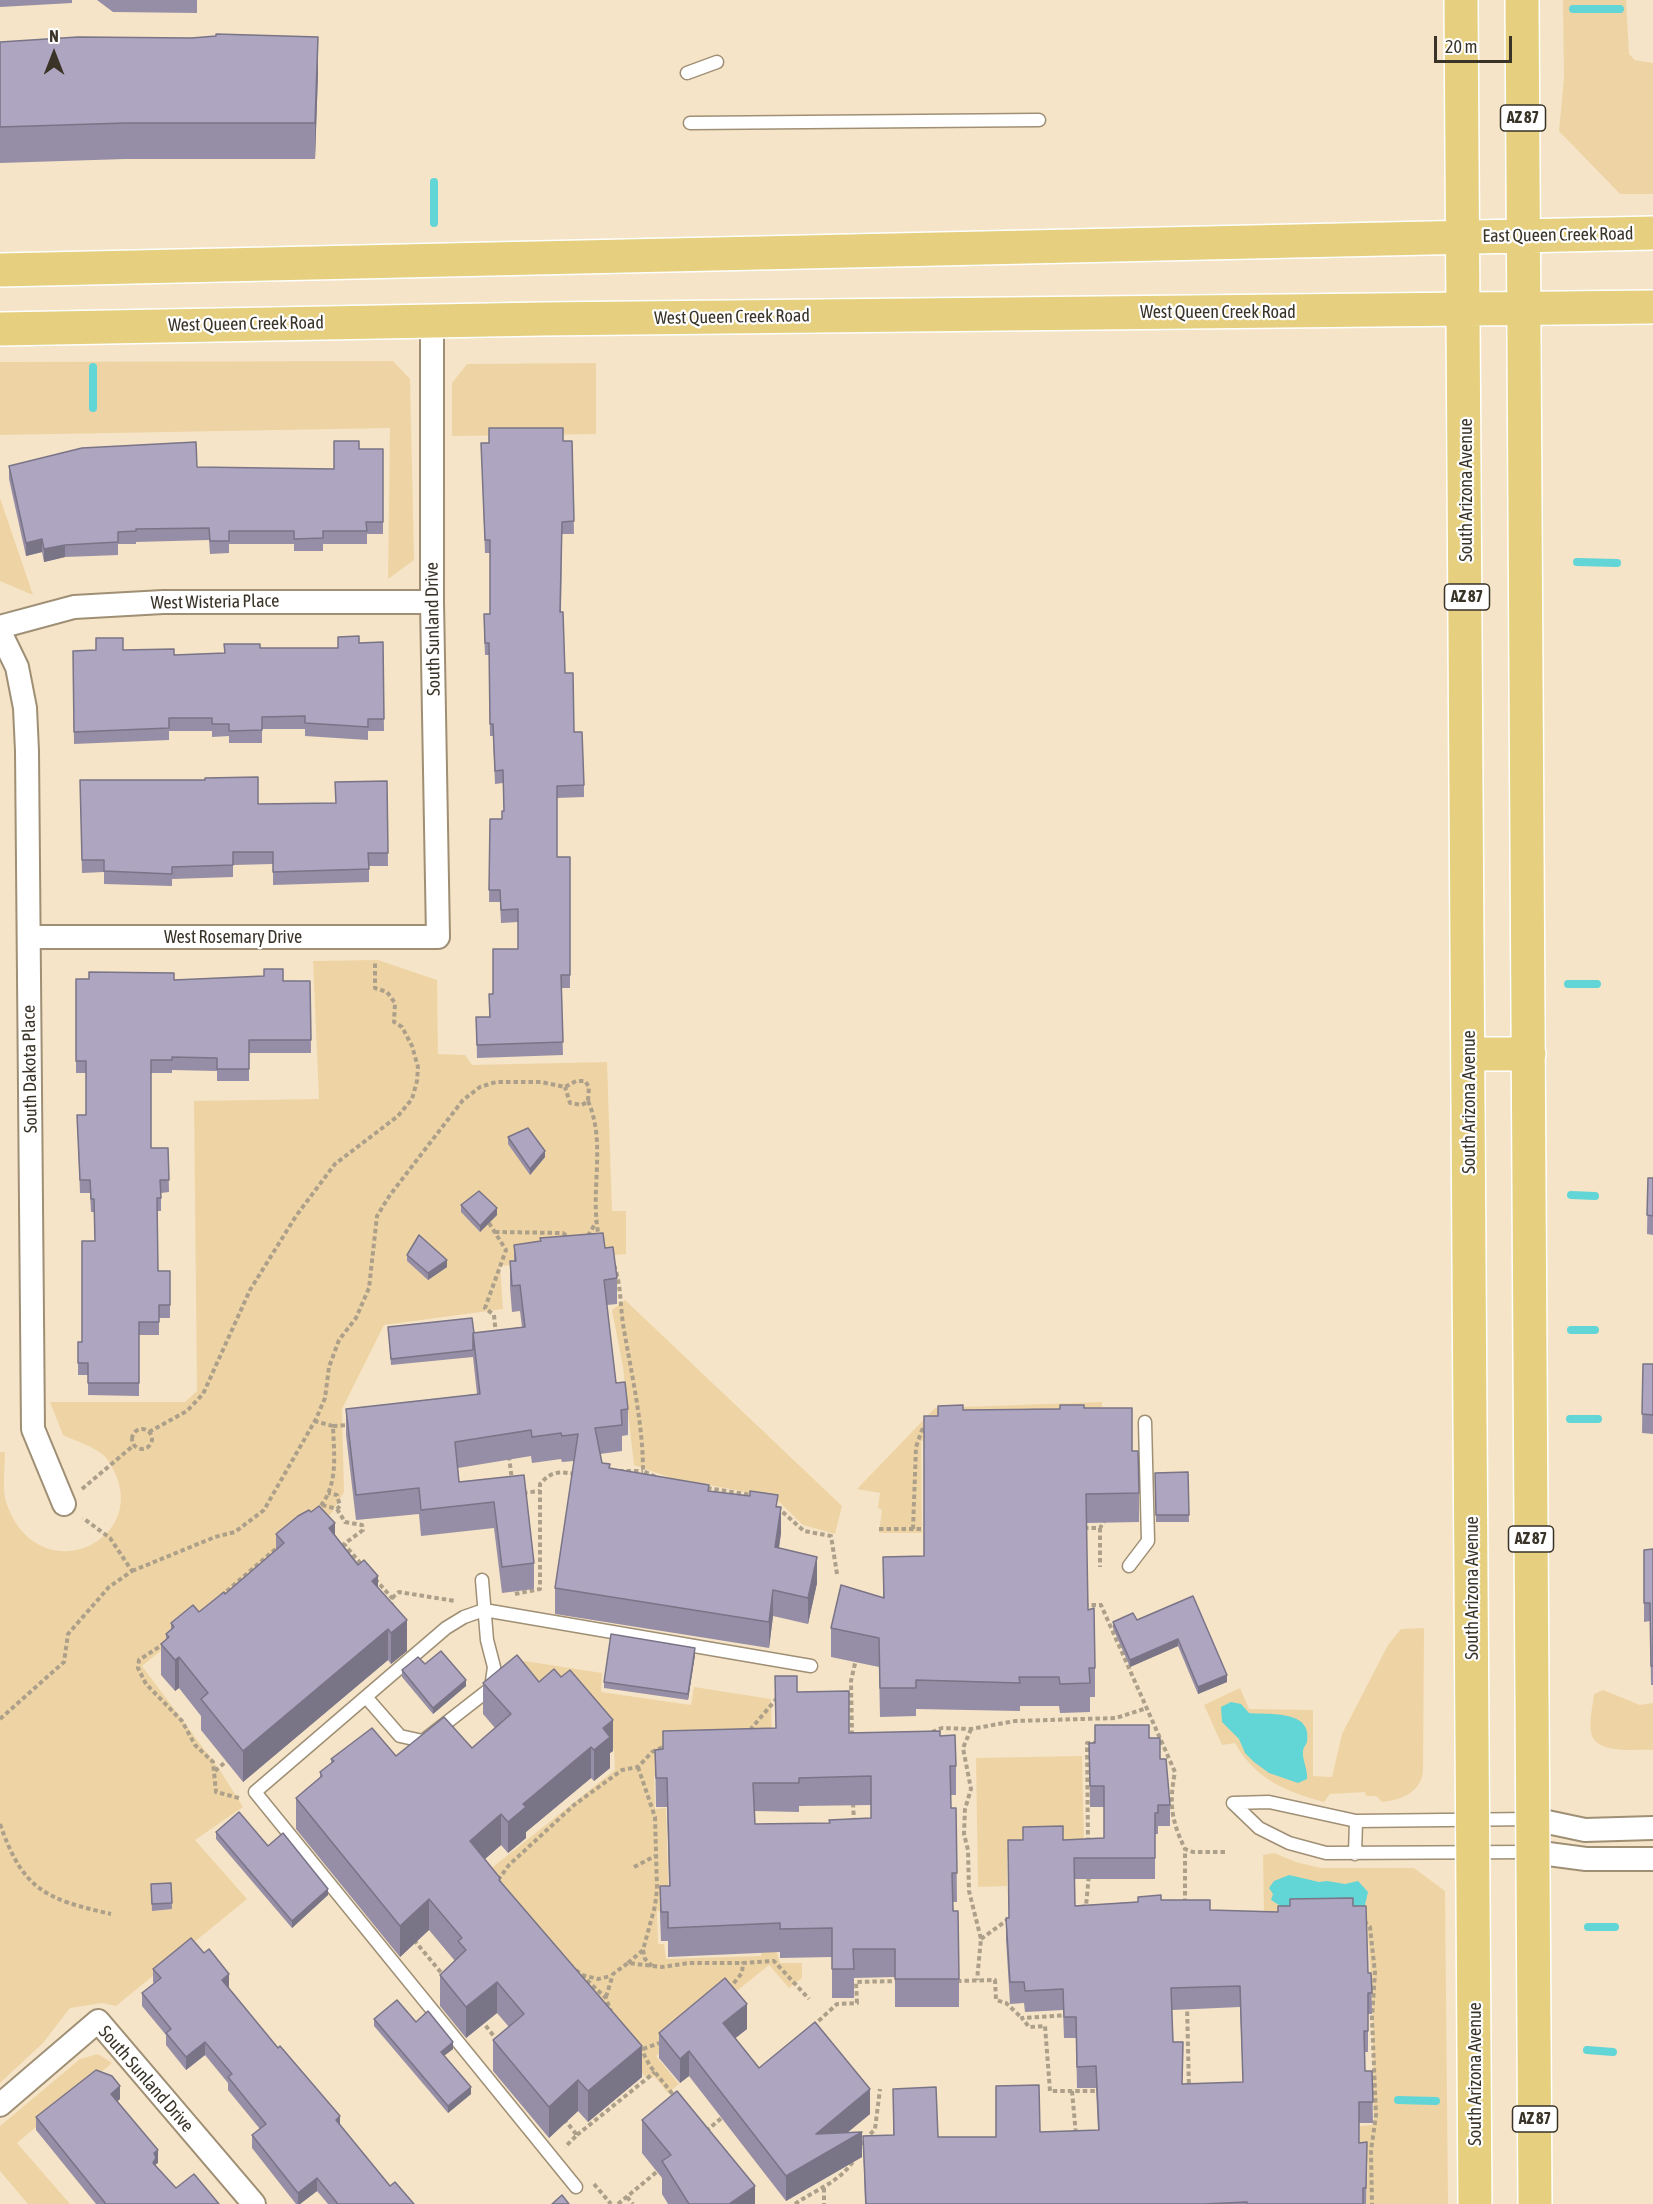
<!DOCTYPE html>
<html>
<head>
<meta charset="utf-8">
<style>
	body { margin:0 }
	#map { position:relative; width:1653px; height:2204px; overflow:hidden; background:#f5e4c7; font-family:"Asap Condensed",sans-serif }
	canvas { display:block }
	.north { position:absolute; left:24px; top:24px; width:60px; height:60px; -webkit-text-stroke:4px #fff; paint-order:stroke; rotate:0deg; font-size:16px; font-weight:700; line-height:24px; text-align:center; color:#393328 }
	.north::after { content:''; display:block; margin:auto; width:21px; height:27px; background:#393328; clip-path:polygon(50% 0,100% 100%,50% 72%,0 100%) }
	.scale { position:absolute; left:1434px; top:36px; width:78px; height:27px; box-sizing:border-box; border:3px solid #393328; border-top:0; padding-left:8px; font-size:18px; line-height:21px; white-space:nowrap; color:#393328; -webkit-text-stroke:4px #fff; paint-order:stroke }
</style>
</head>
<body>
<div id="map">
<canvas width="1653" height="2204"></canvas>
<div class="north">N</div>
<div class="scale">20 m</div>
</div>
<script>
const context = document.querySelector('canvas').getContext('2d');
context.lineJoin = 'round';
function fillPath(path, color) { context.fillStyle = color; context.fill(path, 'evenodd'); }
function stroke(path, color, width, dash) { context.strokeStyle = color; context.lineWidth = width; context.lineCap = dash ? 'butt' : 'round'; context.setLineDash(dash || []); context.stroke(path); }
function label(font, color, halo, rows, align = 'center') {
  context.font = font + ' "Asap Condensed",sans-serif'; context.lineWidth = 4.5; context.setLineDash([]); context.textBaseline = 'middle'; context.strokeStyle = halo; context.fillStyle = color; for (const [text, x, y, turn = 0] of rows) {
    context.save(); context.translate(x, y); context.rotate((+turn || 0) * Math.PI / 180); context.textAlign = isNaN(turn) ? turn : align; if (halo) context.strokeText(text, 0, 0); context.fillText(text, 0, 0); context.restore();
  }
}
fillPath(new Path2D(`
	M1563,0H1626L1629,54L1635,60L1653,63V194H1620L1559,131L1564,79Z
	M393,361L410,379L414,560L388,579L390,428L0,435V362Z
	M596,363V434L452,436V383L467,364Z
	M0,498L33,595L0,581Z
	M378,960L437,980L438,1054L465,1055L472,1065L607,1062L612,1211H626V1254L500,1266L503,1309L384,1325L342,1409L344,1492L331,1514L142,1666L221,1772L243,1807L195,1840L247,1899L116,2006L102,2003L70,2008L43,2043L0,2083V1452H5C5,1467 2,1488 6,1502C38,1598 162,1537 107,1459C99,1448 75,1441 63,1435L50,1402H185L197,1391L194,1101L319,1099L313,961Z
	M625,1300L842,1506L835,1534L803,1525L774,1497L671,1478L634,1465L623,1367L612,1310Z
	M1102,1402L1103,1445L921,1441L922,1533H879L882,1510L878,1508L880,1493L857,1489L935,1408Z
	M1424,1628L1423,1772C1420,1793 1401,1800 1382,1802L1376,1796H1366L1365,1792L1330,1794L1324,1802C1286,1792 1254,1778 1235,1743L1222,1745L1204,1705L1240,1688L1249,1709L1313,1710V1776L1332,1777L1342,1734L1388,1645L1401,1629Z
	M518,1660L602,1673L601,1692L691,1705L694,1687L771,1699L772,1754L654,1776L655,1809L666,1808L669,1911H657L658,1944H664L666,1959L761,1956V1950H776L780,1963H802V1978L789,1988L769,1965L656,2056L679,2084L668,2093L654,2076L648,2080L479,1878L615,1770L614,1749L573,1698L542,1691Z
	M1603,1690L1640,1705L1653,1703V1750C1636,1749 1594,1755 1591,1732C1589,1720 1593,1705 1594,1694Z
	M1082,1756L1084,1844L1021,1859H1007V1886L978,1887L976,1758Z
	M1274,1853L1296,1862L1321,1868H1414L1445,1891L1448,2204H1366L1368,2163L1360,2162V2126L1374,2125L1372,1988L1367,1925L1264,1917L1263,1855Z
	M98,2054L112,2063L17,2143L70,2204H28L0,2171V2126L80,2059Z`), '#eed4a5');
fillPath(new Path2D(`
	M1231,1702L1241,1704L1249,1713C1268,1715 1313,1709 1307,1742C1306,1745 1303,1748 1303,1751C1302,1760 1308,1769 1307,1779L1298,1783L1269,1773L1254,1762L1245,1753L1239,1739L1222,1722L1221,1707Z
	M1289,1875L1319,1882L1327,1881L1345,1884L1358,1881L1368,1892L1364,1909L1282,1907L1271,1900L1273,1894L1269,1888L1274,1881Z`), '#62d5d7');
stroke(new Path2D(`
	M1573,9H1620
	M434,182V223
	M93,408V367
	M1577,562L1617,563
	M1568,984H1597
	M1571,1195L1595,1196
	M1571,1330H1595
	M1570,1419H1598
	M1588,1927H1615
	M1587,2050L1613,2052
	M1398,2100L1436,2101`), '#62d5d7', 8);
const lane = new Path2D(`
	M687,73L717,62
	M690,123L1039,120
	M1129,1566L1148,1541L1145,1422
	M366,1697L400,1736L423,1741L491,1688L494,1667L487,1640L482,1580
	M1233,1803L1259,1828L1289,1843L1326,1853L1532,1852
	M1233,1803L1269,1802L1356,1821L1532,1819
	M1355,1854L1356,1821
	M576,2187L255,1792L446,1628L464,1617L484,1610L811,1666`);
const street = new Path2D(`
	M0,627L74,607L163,602H432
	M0,632L17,667L25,708L27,751L33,1429L64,1504
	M29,937H438L432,602V321
	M1533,1819L1585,1830L1653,1828
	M1533,1852L1586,1859H1653
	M0,2105L98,2021L254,2204`);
const primary = new Path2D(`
	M1461,0L1475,2204
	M1522,0L1535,2204
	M0,270L1653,233
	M0,329L542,319L1653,307
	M1469,1054H1529`);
stroke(lane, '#9f8f75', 15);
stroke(street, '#9f8f75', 26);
stroke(primary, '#fff', 36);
stroke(new Path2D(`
	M588,1101C607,1144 589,1192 599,1237
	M489,1223L506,1250L485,1308L494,1315L496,1335
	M495,1232L563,1233L569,1238
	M588,1236L596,1222
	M614,1265C621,1284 620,1303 623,1324C631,1372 643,1422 643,1471L658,1478
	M314,1421L333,1426C334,1456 339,1487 317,1510
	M333,1426L350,1425
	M132 1439a10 10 0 1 1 20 0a10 10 0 1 1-20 0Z
	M149,1432L187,1411L203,1394L250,1290L296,1216L335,1164L398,1116L412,1099L417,1081L418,1067L412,1046L402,1027L394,1022L395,1003L387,992L375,988V962
	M509,1456L512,1481
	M619,1471H643
	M707,1488L752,1495
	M82,1489L134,1445
	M523,1493L540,1491
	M322,1505L337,1509L340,1506L337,1495L328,1493
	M777,1507L804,1531L831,1536L837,1574
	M337,1509L345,1522L362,1525L363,1530L344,1544L362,1565
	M1084,1528H1100L1105,1520
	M1100,1528V1567
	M879,1529H926
	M913,1529L916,1447L922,1430L927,1427
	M132,1571L215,1537L235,1532L264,1510L316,1419L325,1398L329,1367L339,1340L356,1318L369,1288L377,1216L390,1195L463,1100L480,1087L496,1082H541L565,1087L576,1081H585L589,1087L588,1101L582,1105L570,1103L565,1087
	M375,1579L392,1598L391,1607
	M515,1594L540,1589V1484C552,1470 560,1472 576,1474
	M221,1596L279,1546
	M392,1598L399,1592L455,1601
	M1084,1605H1101L1175,1772C1169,1803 1171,1820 1185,1849
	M165,1643L139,1660L138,1668L146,1684L182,1721L195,1745L213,1762L216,1792L239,1798
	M0,1719L64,1662L68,1634L109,1587L132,1571L110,1538L83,1518
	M971,1729L963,1748L971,1789L965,1809L964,1834L968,1850L969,1891L981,1939L977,1980
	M750,1730L778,1697
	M932,1732L942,1728L971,1729L1015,1721L1116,1718L1147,1708
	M852,1735L851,1681L856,1659
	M638,1767L655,1817L657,1889L655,1906L643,1950L645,1959L652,1966
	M215,1771L230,1758
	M853,1803L854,1822
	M0,1824C23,1890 45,1899 111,1914
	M1088,1842L1087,1743H1095
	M634,1867L655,1856
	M498,1880L509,1865L574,1805L622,1770L638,1767L652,1752L665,1746
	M1185,1903V1849L1193,1852H1227
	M1081,1907L1086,1906L1089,1874
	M1364,1921L1370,1927L1375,1973L1372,2018L1376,2115L1371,2151L1372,2204
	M981,1939L1010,1918
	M414,1940L443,1975
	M628,1963L643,1950
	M576,1970L606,1998L611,2012
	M582,1975L598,1979L611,1976
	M957,1981L995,1980L996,2000L1006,2003L1022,2018
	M729,1989L742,1973L743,1963L774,1961L809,1999
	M606,1997L613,1974L628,1963L662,1967L689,1963H743
	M1187,2004L1189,2089
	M1069,2015L1022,2018L1029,2027L1045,2026L1050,2091H1101
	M481,2020L497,2040
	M813,2026L837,2004L857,2003L856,1982L898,1981
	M640,2047L650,2066L675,2097
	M643,2049L662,2042
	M1072,2091L1076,2135
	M564,2119L577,2135L565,2147
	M706,2131L724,2116
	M577,2135L655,2072
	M860,2145L875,2129L880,2089
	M594,2184L611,2204
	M824,2188V2204
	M627,2197L633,2204
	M618,2204L659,2170
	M795,2204C816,2189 839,2183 854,2160`), '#ada08a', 4, [4.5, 3]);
stroke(lane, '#fff', 12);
stroke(street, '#fff', 22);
stroke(primary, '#e6d07f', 33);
fillPath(new Path2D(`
	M0,0H72V3L0,7Z
	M97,0H197V13L113,12Z
	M0,42L318,73L315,159H125L0,163Z
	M572,441L574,534H562L561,612L565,673L574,732L584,785V797L557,798V857H570V988H561L563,1055L477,1058L476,1017H489L493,994L518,949V922L501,923L500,902H489L490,819H502L504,811L503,783L495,784L493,736H490L489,655H485L484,627L490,614V553H485L481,443Z
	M359,449H383V534H367V544H323V551H294V544H229V553L210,554L209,540L136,542V544H118V555L65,557L44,562L42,552L26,556L9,479V466L197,467L334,469Z
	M383,642L384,731H368V740L305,736V729H262V743H229V736L212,737V731H169V740L74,744L73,651L123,650L174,655L224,653L260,648H338L359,643Z
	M80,780L258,804L336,803L387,781L388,866H369V882L273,885V864L233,865V877L172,879V886L104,884V872L82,873Z
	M76,979L310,981L311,1053H249V1081H217V1071L172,1070V1073H151V1148H168L169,1192L161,1193V1211H157L158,1271H170V1318H159V1335H139V1396L88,1395V1375H78V1342H82L95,1241L94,1212H91L90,1193H80L77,1115H86V1073H76Z
	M508,1137L545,1157L530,1175L508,1144Z
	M1648,1178H1653V1235L1647,1234Z
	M461,1205L497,1215L480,1232L461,1212Z
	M514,1245L605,1248L617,1278V1304L607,1305L616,1383L628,1409V1435L622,1436V1451L600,1454L602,1463L610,1469L778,1507L781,1533L779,1548L817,1583L808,1624L773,1616L769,1648L555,1614V1588L574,1461L562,1462L561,1459L532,1463L531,1456L458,1468L459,1482L524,1475L534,1563V1589L502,1593L494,1528L421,1536L419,1514L356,1520L346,1435V1409L477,1394L473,1357L391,1365L388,1327L474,1333L522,1327L520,1311L512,1312L510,1287V1261H514Z
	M407,1255L447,1267L428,1280L407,1261Z
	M1643,1364H1653V1434L1642,1433Z
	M1084,1408L1132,1451L1139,1493V1522L1086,1523L1088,1610L1095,1668V1697H1090V1712L1060,1713L1059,1706H1020V1711L916,1709V1716L880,1717L879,1667L831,1657V1628L883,1598V1557L924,1556L963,1410Z
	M1188,1472L1189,1522H1156L1155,1473Z
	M276,1534L335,1535L378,1588L407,1651L391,1664L388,1660L243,1782L201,1730V1716L179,1688L175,1691L161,1675V1644L166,1640V1634L171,1630V1623L199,1612L225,1594L276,1550Z
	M1653,1549V1685H1651L1650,1621L1644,1622V1550Z
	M1193,1596L1227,1682L1198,1694L1178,1646L1130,1667L1113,1628V1622L1137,1620Z
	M695,1655L688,1700L604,1688V1682Z
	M425,1664L466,1686L433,1714L402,1677V1670Z
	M775,1676L797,1692L849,1733L940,1736L956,1766V1795H951V1808H956L957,1902H953L959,1979V2007H895V1977L854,1978V1998H832V1957L780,1958V1952L668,1957V1941H661L660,1915V1886H669L667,1807H656L655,1750L663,1749V1731L776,1728ZM871,1805V1818L830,1823L755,1824L754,1811L799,1812V1806Z
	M539,1682L613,1751L610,1753V1768L594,1781L591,1778L526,1832V1838L508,1853L501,1845L485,1859L642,2077L588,2122L578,2111L549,2138L493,2071V2040L509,2027L497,2013L466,2038L440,2006V1975L455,1961L429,1930L400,1957L296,1829V1798L320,1778V1772L331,1763V1759L396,1756L472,1748L495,1728L483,1714V1683Z
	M1149,1738L1160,1759L1170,1805V1826H1158V1834H1155V1879H1075V1906L1161,1900L1210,1910L1278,1912L1353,1906L1368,1973H1371L1372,2014H1368V2052H1364L1365,2071H1372L1373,2123H1359V2143L1367,2163L1366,2204H865L863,2136L893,2135V2089L938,2137H996L1040,2132L1098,2130L1096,2088H1077L1076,2038H1064L1063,2010L1025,2012L1024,2003L1010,2004L1006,1939V1918H1009L1063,1840L1104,1838V1807H1090L1089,1743ZM1240,2007L1243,2082L1182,2084L1173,2042L1172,2010Z
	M216,1832L268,1846L328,1895L292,1928L216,1839Z
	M171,1883L172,1909L152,1911L151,1884Z
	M153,1969L229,1987L228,1988L390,2186L414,2204H328L317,2191L300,2204H296L252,2148V2135L260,2129L228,2090V2083L205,2055L186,2070L166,2045V2035L142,2006V1993L155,1984L153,1982Z
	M374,2019L416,2022L453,2049L444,2056L471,2094L448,2113L374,2026Z
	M747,2029L735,2038L759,2068L870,2114L847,2133L862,2157L786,2201L689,2076L680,2083L659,2058V2033Z
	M120,2099L117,2101L158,2163L156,2164V2166L176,2188L219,2204H96L36,2130V2117Z
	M642,2120L755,2204H668L662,2194V2178L642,2153Z`), '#968ea6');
fillPath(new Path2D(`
	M318,37V73L315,159V123Z
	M42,539V552L26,556V543Z
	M65,545V557L44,562V549Z
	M545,1151V1157L530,1175V1169Z
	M497,1208V1215L480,1232V1226Z
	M447,1260V1267L428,1280V1273Z
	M781,1507V1533L775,1573V1547Z
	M335,1523V1554L329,1528Z
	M817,1557V1583L808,1624V1598Z
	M378,1576V1607L372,1581Z
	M773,1590V1616L769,1648V1622Z
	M407,1620V1651L391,1664V1633Z
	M388,1629V1660L243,1782V1751Z
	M1178,1639V1646L1130,1667V1660Z
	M695,1648V1655L688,1700V1694Z
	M179,1657V1688L175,1691V1660Z
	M1227,1675V1682L1198,1694V1687Z
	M466,1680V1686L433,1714V1708Z
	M613,1720V1751L610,1753V1768L594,1781V1750L603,1728Z
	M591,1747V1778L526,1832V1838L508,1853V1822L523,1804Z
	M501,1814V1845L470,1872V1841Z
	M328,1889V1895L292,1928V1921Z
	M429,1899V1930L400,1957V1926Z
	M229,1974V1987L222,1993V1980Z
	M497,1982V2013L466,2038V2007Z
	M747,2004V2029L723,2048V2023Z
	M205,2042V2055L186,2070V2057Z
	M453,2042V2049L441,2058V2052Z
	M642,2046V2077L588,2122V2091Z
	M689,2051V2076L680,2083V2059Z
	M578,2080V2111L549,2138V2107Z
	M120,2086V2099L111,2107V2094Z
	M471,2087V2094L448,2113V2106Z
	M870,2089V2114L816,2158V2134Z
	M340,2116V2129L336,2120Z
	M862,2132V2157L786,2201V2176Z
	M158,2150V2163L156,2164V2171L153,2163L154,2153Z
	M317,2178V2191L300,2204H298V2193Z
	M755,2186V2204H729Z`), '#7a7487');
const building = new Path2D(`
	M216,34L318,37L315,123H125L0,127V42L78,37L192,38L216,36Z
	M489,428H563V441H572L574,521L562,522L560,612H563L565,673H573L574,732H582L584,785L557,786V857H570V975H561L563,1042L477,1045L476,1017H490L489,994H493V949H518V909L501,910L500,890H489L490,819H502V811H504L503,770L495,771L493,724H490L489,643H485L484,614H490V540H485L481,443H489Z
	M334,441H359V449H383V522H366L367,531H323V538L294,539V531H229V541H210L209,528L136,529V531L118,532V542L65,545L44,549L42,539L26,543L9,466L82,448L196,442L197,467L334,469Z
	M359,636V643L383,642L384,719H368V727L305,723V716L262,717V730L229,731V724H212V718H169V728L74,732L73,651L96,650V638H123V650L174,649V655L225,653L224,644H260V648H338V637Z
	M258,777V804L336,803L335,782L387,781L388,853H368L369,869L273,872V852H233V865L172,867V874L104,871V860H82L80,780H205V778Z
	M264,969H283V981H310L311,1040H249V1069H217V1058L172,1057V1060H151V1148H168L169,1180H160L161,1198H157L158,1271H170V1305H159V1322H139V1383H88V1363H78V1342H82V1241H95L94,1199H91L90,1180H80L77,1115H86V1061H76V979H89V972L174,973V980L264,976Z
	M528,1128L545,1151L530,1169L508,1137Z
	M1648,1178H1653V1216L1647,1215Z
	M479,1191L497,1208L480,1226L461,1205Z
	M603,1233L605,1248L613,1247L617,1278L604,1280L616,1383L625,1382L628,1409L621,1410L622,1425L595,1428L602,1463L610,1464L609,1468L709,1485L708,1491L750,1496V1491L778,1495L776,1507H781L775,1547L817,1557L808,1598L773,1590L769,1622L555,1588L578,1434L562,1436L561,1433L532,1437L531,1430L455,1442L459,1482L524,1475L534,1563L502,1567L494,1502L421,1510L419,1488L356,1495L346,1409L480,1394L473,1333L525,1327L520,1285L512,1286L510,1261H516L514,1245L541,1241L540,1238Z
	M419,1235L447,1260L428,1273L407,1255Z
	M472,1318L474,1333H473V1350L391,1359L388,1327Z
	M1643,1364H1653V1415L1642,1414Z
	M963,1405V1410L1060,1409V1405H1084V1408H1132V1451H1138L1139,1493L1086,1494L1088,1610L1094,1608L1095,1668H1089L1090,1683L1060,1684L1059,1677H1019L1020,1683L916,1680V1688H880L879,1638L831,1628L841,1585L884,1598L883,1557L924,1556V1416H938V1406Z
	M1188,1472L1189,1515H1156L1155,1473Z
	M319,1506L335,1523L329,1528L358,1565L364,1560L378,1576L372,1581L407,1620L391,1633L388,1629L243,1751L201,1699L208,1693L179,1657L175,1660L161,1644L169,1637L166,1634L174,1627L171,1623L193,1605L199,1612L224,1592L225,1594L284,1543L276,1534L298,1516L309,1510L311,1512Z
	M1653,1549V1666H1651L1650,1603H1644V1550Z
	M1193,1596L1227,1675L1198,1687L1178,1639L1130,1660L1113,1622L1133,1613L1137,1620Z
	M611,1634L695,1648L688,1694L604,1682Z
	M441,1651L466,1680L433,1708L402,1670L418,1657L425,1664Z
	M517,1655L539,1682L554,1669L561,1677L570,1670L613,1720L603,1728L610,1737L594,1750L591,1747L523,1804L526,1807L508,1822L501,1814L470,1841L500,1878L499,1880L642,2046L588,2091L578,2080L549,2107L493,2040L524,2014L497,1982L466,2007L440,1975L466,1950L458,1941L462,1938L429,1899L400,1926L296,1798L322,1776L320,1772L334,1761L331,1759L372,1728L396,1756L444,1717L472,1748L511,1714L483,1683Z
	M775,1676H797V1692L849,1691V1733L940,1731V1736L955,1735L956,1766H950L951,1808H956L957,1873H952L953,1911H958L959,1979H895V1949H853L854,1969H832V1928L780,1929V1923L668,1928V1912H661L660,1886H670L667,1778H656L655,1750L663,1749V1731L776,1728ZM871,1776V1818L829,1820L830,1823L755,1824L753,1783H799V1778Z
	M1095,1725H1149V1738H1160V1759H1166L1170,1805H1158V1813H1155V1858H1074L1075,1906L1138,1902V1897L1161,1895V1900H1210V1910L1278,1912V1906H1290V1899L1353,1898V1906H1366L1368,1973H1371L1372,1993H1368V2031H1364L1365,2071H1372L1373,2102H1359V2143L1367,2142L1366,2188H1363V2204H1247V2202L1204,2204H866L863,2136L894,2135L893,2089L936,2087L938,2137H996V2086L1039,2085L1040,2132L1099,2130L1096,2066L1077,2067L1076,2017H1064L1063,1989L1025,1991L1024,1982H1010L1006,1918H1009L1008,1840H1023V1827L1063,1826V1840L1104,1838V1786H1090L1089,1743H1095ZM1240,1986L1243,2082L1182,2084L1183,2042H1173L1171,1988Z
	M239,1812L268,1846L283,1833L328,1889L292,1921L216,1832Z
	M171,1883L172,1903L152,1904L151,1884Z
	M191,1938L204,1953L209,1949L229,1974L222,1980L278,2048L280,2046L340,2116L336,2120L390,2186L395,2182L414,2204H338L317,2178L298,2193L252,2135L266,2124L228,2077L232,2074L205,2042L186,2057L166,2033L171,2029L142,1993L161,1978L153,1969Z
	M725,1978L747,2004L723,2023L759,2068L815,2022L870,2089L816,2134L862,2132L786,2176L689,2051L680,2059L659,2033Z
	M397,2000L416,2022L428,2011L453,2042L441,2052L471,2087L448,2106L374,2019Z
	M96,2070L112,2076L120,2086L111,2094L158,2150L154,2153L156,2158L153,2163L176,2188L194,2174L219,2204H106L36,2117Z
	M677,2091L755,2186L729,2204H689L662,2161L671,2155L642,2120Z
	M562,2195L569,2204H552Z`);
fillPath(building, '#aea5c1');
stroke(building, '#7a7487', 1.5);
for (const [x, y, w] of [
	[1523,118,45],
	[1467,597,45],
	[1531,1539,45],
	[1535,2119,45]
]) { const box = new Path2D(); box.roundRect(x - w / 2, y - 13, w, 26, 4.5); context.fillStyle = '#fff'; context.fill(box); stroke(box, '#393328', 1.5); }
label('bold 16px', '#393328', null, [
	["AZ 87",1523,118],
	["AZ 87",1467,597],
	["AZ 87",1531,1539],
	["AZ 87",1535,2119]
]);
label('18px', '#393328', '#fff', [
	["East Queen Creek Road",1558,235,-1],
	["West Queen Creek Road",1218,312],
	["West Queen Creek Road",732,317,-1],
	["West Queen Creek Road",246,324,-1],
	["South Arizona Avenue",1466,490,-90],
	["West Wisteria Place",215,602,-1],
	["South Sunland Drive",433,629,-91],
	["West Rosemary Drive",233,937],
	["South Dakota Place",30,1069,-91],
	["South Arizona Avenue",1469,1102,-90],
	["South Arizona Avenue",1472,1588,-90],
	["South Arizona Avenue",1475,2074,-90],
	["South Sunland Drive",146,2079,49]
]);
</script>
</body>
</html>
